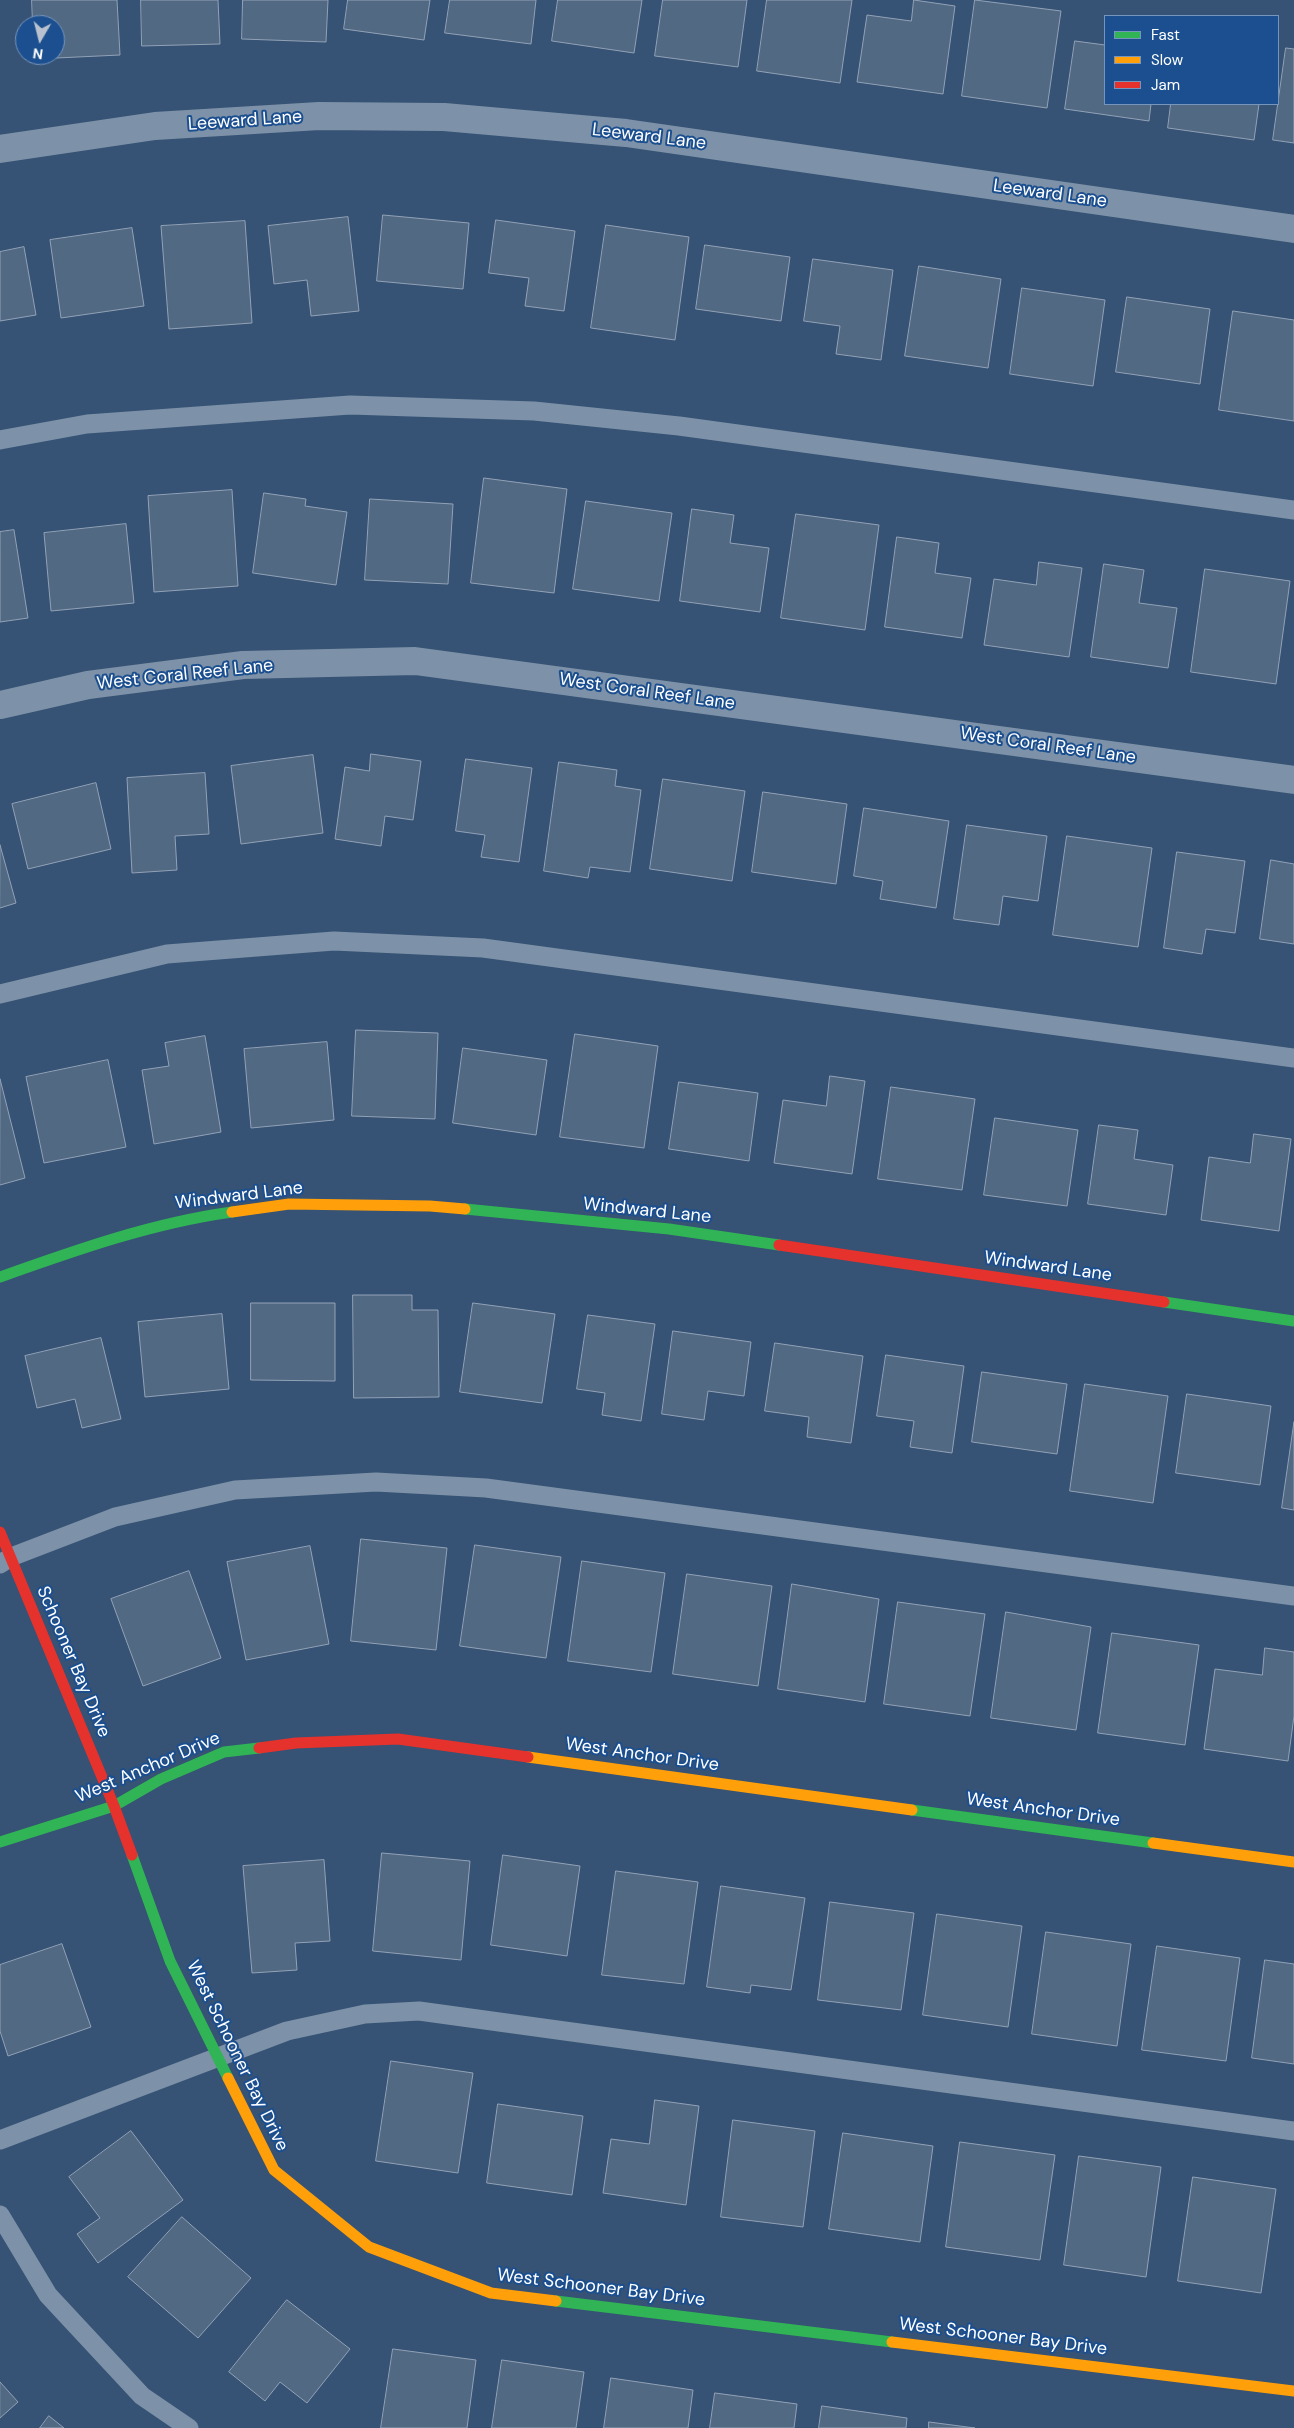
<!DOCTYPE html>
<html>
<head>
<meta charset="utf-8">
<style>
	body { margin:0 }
	#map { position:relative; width:1294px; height:2428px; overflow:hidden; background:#365274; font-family:"DM Sans",sans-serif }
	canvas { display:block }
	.legend { position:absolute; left:1104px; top:15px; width:175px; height:90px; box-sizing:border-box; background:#1b4f8f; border:1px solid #7695bc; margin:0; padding:6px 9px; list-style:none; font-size:15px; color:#fff }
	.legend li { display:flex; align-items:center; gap:10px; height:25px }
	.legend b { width:25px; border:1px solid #7695bc }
	.north { position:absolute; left:15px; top:15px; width:50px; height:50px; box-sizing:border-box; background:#1b4f8f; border:1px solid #7695bc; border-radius:50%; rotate:188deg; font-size:14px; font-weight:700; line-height:20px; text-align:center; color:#fff }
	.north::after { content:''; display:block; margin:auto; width:18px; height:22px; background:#b9c2ce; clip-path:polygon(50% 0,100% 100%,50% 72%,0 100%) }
</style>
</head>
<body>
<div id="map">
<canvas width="1294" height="2428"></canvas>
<ul class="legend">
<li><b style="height:6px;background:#30b455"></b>Fast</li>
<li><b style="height:6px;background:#ff9f0a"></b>Slow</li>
<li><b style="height:6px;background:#e5322d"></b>Jam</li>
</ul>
<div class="north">N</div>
</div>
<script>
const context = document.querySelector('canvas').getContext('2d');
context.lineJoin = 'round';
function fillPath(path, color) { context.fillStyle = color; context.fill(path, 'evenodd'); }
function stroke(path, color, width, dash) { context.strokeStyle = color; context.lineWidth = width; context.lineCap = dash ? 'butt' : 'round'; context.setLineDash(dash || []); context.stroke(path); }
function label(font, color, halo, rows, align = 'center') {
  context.font = font + ' "DM Sans",sans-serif'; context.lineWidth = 4; context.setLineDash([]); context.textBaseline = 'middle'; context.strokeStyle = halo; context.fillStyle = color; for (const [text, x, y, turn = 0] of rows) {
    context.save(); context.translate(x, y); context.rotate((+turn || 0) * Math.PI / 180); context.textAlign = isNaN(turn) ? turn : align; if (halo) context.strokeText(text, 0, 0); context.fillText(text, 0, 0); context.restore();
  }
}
const building = new Path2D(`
	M32,0H117L120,55L35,59V55H55V25H33Z
	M141,0H218L220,44L142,46Z
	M243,0H328L326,42L242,39Z
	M348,0H430L424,40L344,29Z
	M450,0H536L531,44L445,33Z
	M558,0H642L634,53L552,41Z
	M663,0H747L738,67L655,56Z
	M767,0H852L840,83L757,71Z
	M914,0L955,6L943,94L857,82L867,15L911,21Z
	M975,0L1061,11L1047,108L962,96Z
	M1075,41L1105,45V104H1151L1149,121L1065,109Z
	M1286,48L1294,49V143L1273,140Z
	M1171,104H1259L1254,140L1168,128Z
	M383,215L469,223L463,289L377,281Z
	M348,217L359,311L311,316L307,280L274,284L268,226Z
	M496,220L575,231L564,311L525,306L529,278L489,273Z
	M245,221L252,323L169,329L161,226Z
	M606,225L689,237L675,340L591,328Z
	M132,228L144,306L61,318L50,240Z
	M705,245L790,257L781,321L696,309Z
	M24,247L36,315L0,321V252Z
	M813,259L893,270L881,360L836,354L840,326L804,321Z
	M919,266L1001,279L988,368L905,356Z
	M1022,288L1105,300L1093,386L1010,374Z
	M1127,297L1210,309L1200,384L1116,372Z
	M1233,311L1294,320V421L1219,410Z
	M484,478L567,489L554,593L471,583Z
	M232,490L238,586L154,592L148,496Z
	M264,493L306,499L305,506L347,512L336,585L253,573Z
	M370,499L453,504L448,584L365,580Z
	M586,501L672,513L659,601L573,589Z
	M692,509L734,515L730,543L769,548L760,612L680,601Z
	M796,514L879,525L865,630L781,618Z
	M126,524L134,603L51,611L44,533Z
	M14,530L28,618L0,622V532Z
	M897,537L939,543L935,573L971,578L962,638L885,627Z
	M1039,562L1082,568L1069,657L984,645L994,579L1036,585Z
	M1104,564L1144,570L1139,603L1177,608L1168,668L1091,657Z
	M1205,569L1290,581L1276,684L1191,672Z
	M371,754L421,761L413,820L385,816L381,846L335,839L345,767L369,771Z
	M313,755L323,833L241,844L231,766Z
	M466,759L532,768L519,862L481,857L485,835L456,831Z
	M559,762L617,770L615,786L641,790L630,872L590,867L588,878L544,871Z
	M205,773L209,834L175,836L177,870L132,873L127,778Z
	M663,779L745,791L732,881L650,869Z
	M96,783L111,849L28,869L12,804Z
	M763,792L847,804L836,884L752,872Z
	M864,808L949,821L936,908L880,899L883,881L854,876Z
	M967,825L1047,836L1038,901L1003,896L999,925L954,919Z
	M1067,836L1152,848L1138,947L1053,935Z
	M0,845L16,903L0,908Z
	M1177,852L1245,861L1235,933L1206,929L1202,954L1164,948Z
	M1271,860L1294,864V944L1260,939Z
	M356,1030L438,1033L435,1119L352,1116Z
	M575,1034L658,1046L644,1148L560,1137Z
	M205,1036L221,1132L154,1144L142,1070L169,1066L165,1043Z
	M327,1042L334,1120L251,1128L244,1049Z
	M463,1048L547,1060L536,1135L453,1123Z
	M108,1060L126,1147L44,1163L26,1077Z
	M830,1076L865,1081L852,1174L774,1163L783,1100L826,1106Z
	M0,1079L25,1178L0,1185Z
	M679,1082L758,1093L749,1161L669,1149Z
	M891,1087L975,1099L962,1190L878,1179Z
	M995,1118L1078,1130L1067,1206L984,1195Z
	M1099,1125L1138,1130L1134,1159L1173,1165L1166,1215L1088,1204Z
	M1254,1134L1291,1139L1279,1231L1201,1220L1209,1157L1250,1163Z
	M353,1295H412V1310H438L439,1397L354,1398Z
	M251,1303H335V1381L251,1380Z
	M473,1303L555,1314L542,1403L460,1392Z
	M222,1314L229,1389L145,1397L138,1322Z
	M588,1315L655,1324L641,1421L602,1415L605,1393L577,1389Z
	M673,1331L751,1342L744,1396L708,1391L704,1420L662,1414Z
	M101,1338L121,1419L82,1428L75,1399L37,1408L25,1356Z
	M775,1343L863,1356L851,1443L807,1437L809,1417L765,1411Z
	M886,1355L964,1366L952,1453L910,1447L914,1421L877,1416Z
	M982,1372L1067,1384L1057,1454L972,1442Z
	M1085,1384L1168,1396L1153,1503L1070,1491Z
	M1187,1394L1271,1406L1260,1485L1176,1473Z
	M1294,1422V1510L1282,1508Z
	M361,1539L447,1548L436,1650L351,1641Z
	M475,1545L561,1557L546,1658L460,1646Z
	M310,1546L329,1644L246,1660L227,1562Z
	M582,1561L665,1573L651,1672L568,1661Z
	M189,1571L221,1658L143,1686L111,1599Z
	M687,1574L772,1586L758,1686L673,1674Z
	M792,1584L879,1599L865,1702L778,1689Z
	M898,1602L985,1614L970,1716L884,1704Z
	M1006,1612L1091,1627L1076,1730L991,1718Z
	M1112,1633L1199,1645L1185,1745L1098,1733Z
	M1265,1648L1294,1652V1716L1288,1761L1204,1749L1215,1669L1262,1675Z
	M382,1853L470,1861L461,1960L373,1951Z
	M503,1855L580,1866L567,1956L491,1945Z
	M324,1860L330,1941L295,1943L297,1970L252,1973L243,1866Z
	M616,1871L698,1882L684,1984L602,1975Z
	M721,1886L805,1898L791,1990L751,1985L750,1993L707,1987Z
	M830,1902L914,1913L901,2010L818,2000Z
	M937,1914L1022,1926L1008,2027L923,2015Z
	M1046,1932L1131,1944L1117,2046L1032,2034Z
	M62,1944L91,2027L8,2056L0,2031V1965Z
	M1157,1946L1240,1958L1226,2061L1142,2050Z
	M1265,1960L1294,1964V2064L1252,2058Z
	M391,2061L473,2073L458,2173L376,2161Z
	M655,2100L699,2106L686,2205L603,2193L611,2139L649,2144Z
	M498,2104L583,2116L572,2195L487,2183Z
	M733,2120L815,2131L803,2227L721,2217Z
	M131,2131L183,2200L98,2263L77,2234L100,2218L69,2177Z
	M843,2133L933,2146L920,2242L829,2229Z
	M960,2142L1055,2155L1040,2260L946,2247Z
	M1079,2156L1161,2167L1146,2277L1064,2265Z
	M1193,2177L1276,2189L1261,2293L1178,2281Z
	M182,2217L251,2278L198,2338L128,2277Z
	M287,2300L350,2349L307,2403L280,2382L265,2401L229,2372Z
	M393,2349L476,2360L467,2428H381Z
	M502,2360L584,2372L576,2428H492Z
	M611,2378L693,2390L688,2428H604Z
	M0,2382L18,2402L0,2418Z
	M715,2393L797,2404L794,2428H710Z
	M822,2406L907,2418L906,2428H819Z
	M49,2416L64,2428H40Z
	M929,2422L975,2428H929Z`);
fillPath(building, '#526984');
stroke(building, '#92a2b6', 1);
stroke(new Path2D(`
	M0,440L87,424L350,405L534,411L679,426L1294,510
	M0,994L167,954L334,941L483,948L1294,1058
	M0,1564L11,1557L115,1517L235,1490L376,1482L486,1488L1294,1596
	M0,2140L287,2031L365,2014L419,2011L1294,2131
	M0,2215L48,2295L142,2396L189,2428`), '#7d92a8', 19);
stroke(new Path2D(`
	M0,149L155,126L319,116L444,117L626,133L1294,229
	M0,705L88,685L243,665L415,661L1294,780`), '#7d92a8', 28);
stroke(new Path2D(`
	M465,1209L669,1229L779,1245
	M0,1277C76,1250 152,1223 232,1212
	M1164,1302L1294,1321
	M912,1810L1153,1843
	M0,1842L114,1806L161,1779L224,1752L259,1748
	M132,1855L170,1961L228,2078
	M556,2301L892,2342`), '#30b455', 11);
stroke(new Path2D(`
	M232,1212L289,1204L430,1206L465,1209
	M528,1757L912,1810
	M1153,1843L1294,1862
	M228,2078L274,2170L369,2247L491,2293L556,2301
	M892,2342L1294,2391`), '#ff9f0a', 11);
stroke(new Path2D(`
	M779,1245L1164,1302
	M0,1532L114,1806L132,1855
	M259,1748L296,1743L398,1739L528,1757`), '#e5322d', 11);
label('18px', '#fff', '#1b4f8f', [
	["Leeward Lane",245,121,-4],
	["Leeward Lane",649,137,7],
	["Leeward Lane",1050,194,8],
	["West Coral Reef Lane",185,675,-6],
	["West Coral Reef Lane",647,692,8],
	["West Coral Reef Lane",1048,746,8],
	["Windward Lane",239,1196,-7],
	["Windward Lane",647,1211,6],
	["Windward Lane",1048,1267,8],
	["Schooner Bay Drive",73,1662,67],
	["West Anchor Drive",642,1755,8],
	["West Anchor Drive",148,1768,-23],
	["West Anchor Drive",1043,1810,8],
	["West Schooner Bay Drive",237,2056,64],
	["West Schooner Bay Drive",601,2288,7],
	["West Schooner Bay Drive",1003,2337,7]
]);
</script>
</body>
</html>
